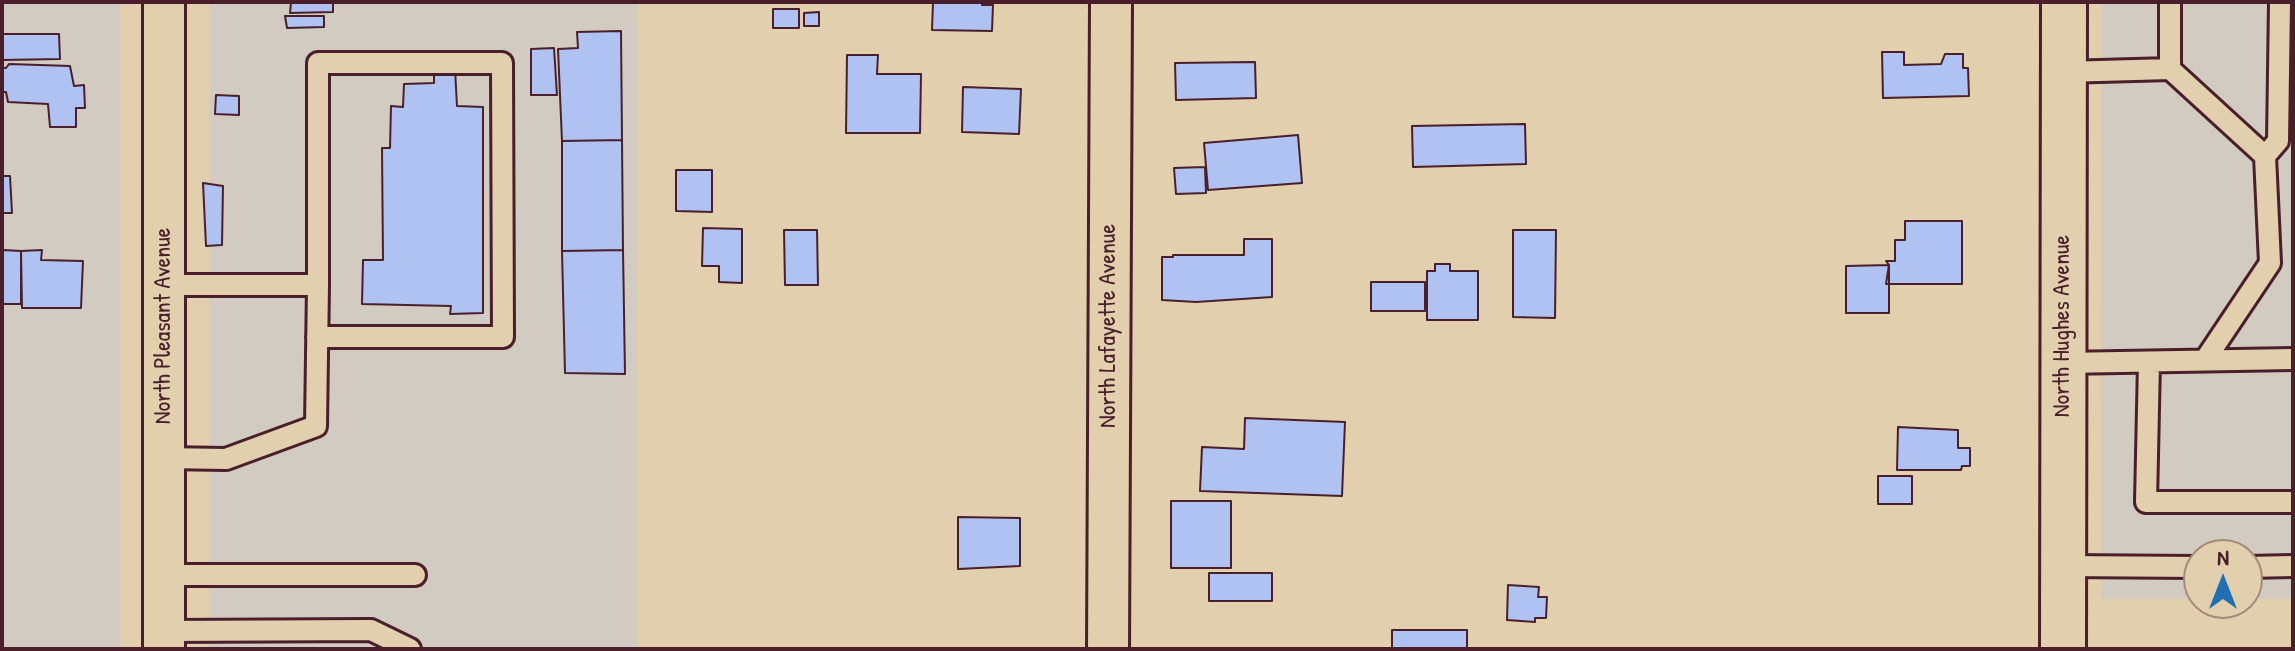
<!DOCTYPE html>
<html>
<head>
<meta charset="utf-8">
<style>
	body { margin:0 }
	#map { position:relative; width:2295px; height:651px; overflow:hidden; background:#e1cfad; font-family:"Patrick Hand",sans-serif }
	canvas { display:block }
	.frame { position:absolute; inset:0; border:4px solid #4a1f2b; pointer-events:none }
	.north { position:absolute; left:2183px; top:539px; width:80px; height:80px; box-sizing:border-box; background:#e1cfad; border:2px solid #a58979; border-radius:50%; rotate:0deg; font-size:22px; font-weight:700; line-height:32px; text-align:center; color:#4a1f2b }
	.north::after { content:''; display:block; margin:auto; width:28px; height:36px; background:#1f6fb2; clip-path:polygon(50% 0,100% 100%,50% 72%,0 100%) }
</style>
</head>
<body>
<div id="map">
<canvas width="2295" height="651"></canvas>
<div class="frame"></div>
<div class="north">N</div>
</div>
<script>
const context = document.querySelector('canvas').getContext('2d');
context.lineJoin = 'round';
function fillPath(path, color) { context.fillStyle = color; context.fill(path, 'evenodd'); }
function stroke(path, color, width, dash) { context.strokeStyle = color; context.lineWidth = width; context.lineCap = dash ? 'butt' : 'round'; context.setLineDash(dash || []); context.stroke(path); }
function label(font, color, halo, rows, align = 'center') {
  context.font = font + ' "Patrick Hand",sans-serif'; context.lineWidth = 7; context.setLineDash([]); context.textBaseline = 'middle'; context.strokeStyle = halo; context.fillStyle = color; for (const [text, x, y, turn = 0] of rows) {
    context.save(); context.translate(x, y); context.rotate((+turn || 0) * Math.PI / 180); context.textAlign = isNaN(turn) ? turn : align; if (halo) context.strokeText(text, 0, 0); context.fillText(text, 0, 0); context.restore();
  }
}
fillPath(new Path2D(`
	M2,2H120V649H2Z
	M209,2H638V649H209Z
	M2102,2H2293V599H2247V555H2199V599H2101Z`), '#d2cbc1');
const building = new Path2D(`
	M291,2H333V12L290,13Z
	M933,2H982V5H993L992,31L932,30Z
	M773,9H799V28H773Z
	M819,12V26H804V13Z
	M285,16H324V27L287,28Z
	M621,31L622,140L562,141L558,49L578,48L577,32Z
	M2,34H59L60,59L2,60Z
	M554,48L557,95H531V49Z
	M1882,52H1904V65L1941,64L1945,54H1963V68H1968L1969,96L1883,98Z
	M847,55H878L877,74H921L920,133H846Z
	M1255,62L1256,98L1176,100L1175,63Z
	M9,64L70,66L74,86L84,85L85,108H76V127H50L48,104L8,102L6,92H2V68H6Z
	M434,68L455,69L457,106L483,107V313L450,314L451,306L362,304L363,260H383L382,148H390L391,106L403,107L404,84L434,83Z
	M963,87L1021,89L1019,134L962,132Z
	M216,95L239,96V115L215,114Z
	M1525,124L1526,164L1413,167L1412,126Z
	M1298,135L1302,183L1208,190L1204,143Z
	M622,140L623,250L562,251V141Z
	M1205,167L1206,193L1176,194L1174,168Z
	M676,170H712V212L676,211Z
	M2,176H10L12,213H2Z
	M203,183L223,186L222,245L206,246Z
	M1905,221H1962V284H1886L1889,265L1886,261H1895V240H1905Z
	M703,228L742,229V283L719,282V266H702Z
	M784,230H817L818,285H785Z
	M1513,230H1556L1555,318L1513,317Z
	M1244,239H1272V297L1196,302L1162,300V257H1173V255H1244Z
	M3,250L21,251V304H2Z
	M42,250L41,260L83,261L81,308H22L21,251Z
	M623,250L625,374L565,373L562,251Z
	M1435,264H1450V271H1478V320H1427V271H1435Z
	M1889,265V313H1846V266Z
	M1371,282H1425V311H1371Z
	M1245,418L1345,422L1342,496L1200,491L1202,447L1244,449Z
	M1898,427L1958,430V448H1970V466H1962L1961,470H1897Z
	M1878,476H1912V504H1878Z
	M1171,501H1231V568H1171Z
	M958,517L1020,518V566L958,569Z
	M1209,573H1272V601H1209Z
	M1508,585L1539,587L1538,597H1547L1546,618H1535V622L1507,620Z
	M1392,630H1467V649H1392Z`);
fillPath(building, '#afc2f1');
stroke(building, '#4a1f2b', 2);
const service = new Path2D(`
	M2170,69V2
	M2064,72L2170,69L2265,156L2270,263L2205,360
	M2265,156L2278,141L2280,2
	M164,285H318L316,426L226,459L164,458
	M317,337H503L502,63H318V285
	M2149,362L2146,502H2293
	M2063,363L2293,359
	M2063,566L2199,567
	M2247,567L2293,566
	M164,575H415
	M164,631L371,630L410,649`);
const minor = new Path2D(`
	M164,2V649
	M1108,649L1111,2`);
const tertiary = new Path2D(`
	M2063,649L2064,2`);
stroke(service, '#4a1f2b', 26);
stroke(minor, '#4a1f2b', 46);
stroke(tertiary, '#4a1f2b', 50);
stroke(service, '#e1cfad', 20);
stroke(minor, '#e1cfad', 40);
stroke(tertiary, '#e1cfad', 44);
label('24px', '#4a1f2b', '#e1cfad', [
	["North Pleasant Avenue",164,326,-90],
	["North Lafayette Avenue",1109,326,-90],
	["North Hughes Avenue",2063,326,-90]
]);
</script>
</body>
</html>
